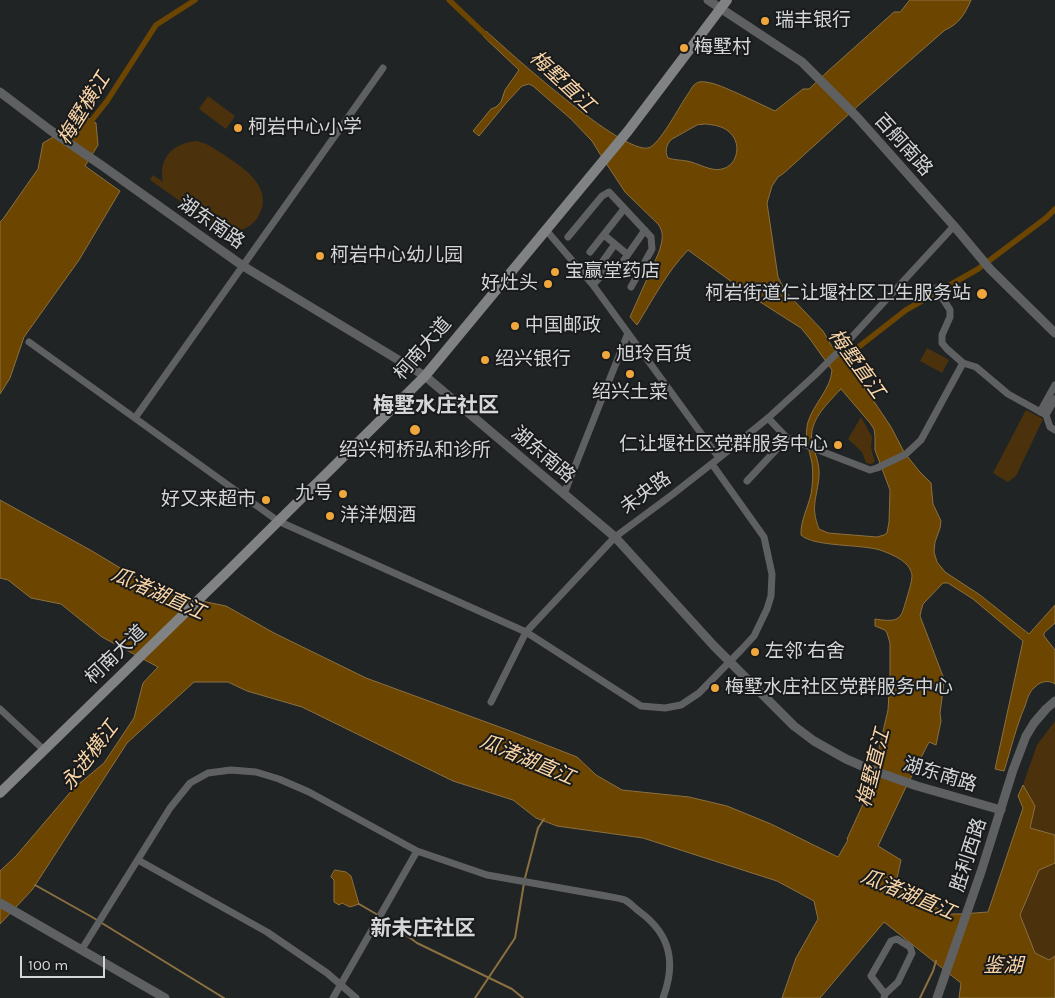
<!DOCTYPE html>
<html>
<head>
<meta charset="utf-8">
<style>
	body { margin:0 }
	#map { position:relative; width:1055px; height:998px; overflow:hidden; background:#212425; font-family:Karla,sans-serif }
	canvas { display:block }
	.scale { position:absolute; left:20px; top:956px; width:85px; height:22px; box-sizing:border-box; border:2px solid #d4d6d7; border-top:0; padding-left:6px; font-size:15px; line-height:18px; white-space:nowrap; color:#d4d6d7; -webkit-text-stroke:4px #181a1b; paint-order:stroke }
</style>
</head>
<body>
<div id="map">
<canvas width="1055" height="998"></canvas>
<div class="scale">100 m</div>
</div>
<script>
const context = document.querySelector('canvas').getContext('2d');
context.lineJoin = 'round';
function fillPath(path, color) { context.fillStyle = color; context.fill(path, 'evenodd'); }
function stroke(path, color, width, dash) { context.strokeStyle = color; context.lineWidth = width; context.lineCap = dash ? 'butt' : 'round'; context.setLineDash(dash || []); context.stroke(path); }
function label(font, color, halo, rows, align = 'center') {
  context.font = font + ' Karla,"Noto Sans SC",sans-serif'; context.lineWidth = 4; context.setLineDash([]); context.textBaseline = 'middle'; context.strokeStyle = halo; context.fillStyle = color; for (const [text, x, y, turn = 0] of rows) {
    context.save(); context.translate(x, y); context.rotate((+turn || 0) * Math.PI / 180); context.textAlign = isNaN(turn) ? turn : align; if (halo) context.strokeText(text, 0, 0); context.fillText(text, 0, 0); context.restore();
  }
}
fillPath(new Path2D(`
	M208,96L235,116L226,129L199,109Z
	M197,141L206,144L212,147C234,162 278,184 258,217C252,226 243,231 232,232L239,238L237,241L150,180L153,175L163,182C158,158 173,143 197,141Z
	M927,348L949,360L942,373L920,361Z
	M1026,410L1043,419L1016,476L1008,482L993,473Z
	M861,417L872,437L871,447L873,456L875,461L872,464L866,463L862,452L848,439Z
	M1055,721V835L1030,828L1035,806L1023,785L1037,745Z
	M1055,859V956L1049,960L1035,954L1020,915L1039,870L1054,863Z`), '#4b320d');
const water = new Path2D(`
	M910,0H971C965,14 959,24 945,30L860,104L784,173L778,177L772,186L767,203L778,277L785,291L823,331L831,345L848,365L849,368L871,397L891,427L904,452L919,471L931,483L933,504L941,521L940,528L935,542L934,552L937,562L945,572L980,595L1029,634L1055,605V623L1044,633V636L1055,650V684C1048,679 1039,682 1034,688C1029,692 1027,700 1025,706C1016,727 1011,749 1004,771L995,769L1023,641L973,599L948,583H943L923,604L921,611L920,616L944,679V682L940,713L941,721L936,745L929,742L905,789L878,846L901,860L896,883L947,914H961L988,912L1023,808L1018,796L1023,785L1035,806L1030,828L1055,835V863L1039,870L1020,915L1035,953L1049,960L1055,956V998H959L961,983L884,922L820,998H782L796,958L818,919L814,901L777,881L643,838L557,826L536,818L513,800L453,781L302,707L247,691L228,682H194L127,743L32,890L0,924V871L16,856L73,789L104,763L134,718L143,683L158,667L102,637L61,604L31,598L8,580L0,578V500L92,551L162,593L226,606L274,633L366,678L505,729L577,757L596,775L622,790L689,797L727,806L771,824L838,857L848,840L847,839L869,791L888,710L890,677V643L887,633L885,630L875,626V619C882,620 893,622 898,618C903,615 904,606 906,601C908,593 912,583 912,575C910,561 891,554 880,550C860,544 814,547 801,535C800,519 811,503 812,487C813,479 813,471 812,463C809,449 804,436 808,422C814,403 831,389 832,370L810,339L801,328L754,298L688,250C667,272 653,299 637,325L630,317L659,252C662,242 665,233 658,224L625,192L600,154L592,141L571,119L533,86L529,84L522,86L507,102L479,136L473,131L491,109L496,107L501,102L505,90L519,70L483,36L486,31C510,53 621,153 648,148C659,146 680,105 688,94C690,91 692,87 694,85C697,82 702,81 705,82C716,83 727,89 737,93C750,99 762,105 775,111L803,89H809L827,72L894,12H900ZM706,124C714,125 722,126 728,131C742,141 739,165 722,169C711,172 698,163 687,161C681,160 674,160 668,158C664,151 667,143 672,139L697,125ZM841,389L870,423L874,429L875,436V450L890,490L889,522L887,533L884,535L877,537L828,533L819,529C810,506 817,499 819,476C820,464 815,454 812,443C808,421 827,404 840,390Z
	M76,116H85L96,123L98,145L85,166L120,191L79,260L24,337L10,378L0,394V222L3,219L38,169L43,143L67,129L68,118Z
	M335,870L346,872L351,876L359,904L350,907L342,903L339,905L334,902V880L331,877Z`);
fillPath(water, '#6c4500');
stroke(water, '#8b7040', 1);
stroke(new Path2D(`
	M525,878L538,828L544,819
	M35,885L92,917L224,998
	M359,904L378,915
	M382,918L417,943L512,989L523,998
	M475,998L515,938L524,883
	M920,998L933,971L936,961`), '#8b7040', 2);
stroke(new Path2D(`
	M449,0L489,38
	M88,125L107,101L156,25L195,0
	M838,363L906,310L978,269L1046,218L1055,209`), '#6c4500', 5.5);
stroke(new Path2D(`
	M546,230L593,285L719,458
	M604,235L627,254
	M568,237L602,196L609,192L651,237L652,249L631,287
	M615,244L603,261L615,273L645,230
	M590,252L624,209
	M593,285L609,267
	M936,288L950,310V317L942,335V343L947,349L963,363L976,367L1008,394L1046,415L1050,427L1055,430
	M29,342L278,521L526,632L641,706L665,708L681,705L699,693L742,649L754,636L767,609L771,596L772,574L764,537L712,464
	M1040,412L1055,385
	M1046,415L1055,399
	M135,418L383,68
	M768,418L787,438L870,470L877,468L906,454L921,440L963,363
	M747,481L787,438
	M564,494L628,333
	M491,702L526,632L615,537L673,494L719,458L768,418L815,375L839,351L954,226
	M0,709L44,750
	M138,860L267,932L327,973L356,998
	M82,949L170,808L190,783L208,773L231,770L256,772L279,779L309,792L417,851L487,875L606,896C612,897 619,898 625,900C630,903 635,908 640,912C671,935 676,963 663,998
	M333,998L417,851
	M884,998L885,994L898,982L912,953L910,947L897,939L891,941L871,976L885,994`), '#5f6061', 7);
stroke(new Path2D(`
	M708,0L802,62L857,117L954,226L990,269L1055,333
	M0,92L50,130L104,167L243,266L425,376L615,537L714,646L794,726L814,741L846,759L869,769L917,786L1001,810
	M0,903L165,998
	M937,998L981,872L1013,770L1026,736L1034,723L1046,709L1055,701`), '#5f6061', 9);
stroke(new Path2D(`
	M0,793L225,574L425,376L628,131L727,0`), '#808283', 10);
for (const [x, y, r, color] of [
	[765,21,5,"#efa73d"],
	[684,48,5,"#efa73d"],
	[238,128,5,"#efa73d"],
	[320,256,5,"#efa73d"],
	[555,272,5,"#efa73d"],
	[548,284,5,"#efa73d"],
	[982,294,6,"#efa73d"],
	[515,326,5,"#efa73d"],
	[606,355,5,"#efa73d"],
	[485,360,5,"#efa73d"],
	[630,374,5,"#efa73d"],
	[415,430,6,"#efa73d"],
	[838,445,5,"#efa73d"],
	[343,494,5,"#efa73d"],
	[266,500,5,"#efa73d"],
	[330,516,5,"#efa73d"],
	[755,652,5,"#efa73d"],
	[715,688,5,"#efa73d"]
]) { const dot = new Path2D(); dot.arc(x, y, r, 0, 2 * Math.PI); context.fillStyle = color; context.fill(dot); stroke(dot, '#181a1b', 2); }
label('19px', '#d4d6d7', '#181a1b', [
	["瑞丰银行",775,21],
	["梅墅村",694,48],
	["柯岩中心小学",248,128],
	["柯岩中心幼儿园",330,256],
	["宝赢堂药店",565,272],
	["好灶头",538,284,"right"],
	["柯岩街道仁让堰社区卫生服务站",971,294,"right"],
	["中国邮政",525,326],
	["旭玲百货",616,355],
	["绍兴银行",495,360],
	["绍兴土菜",630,393,"center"],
	["仁让堰社区党群服务中心",828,445,"right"],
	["绍兴柯桥弘和诊所",415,451,"center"],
	["九号",333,494,"right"],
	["好又来超市",256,500,"right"],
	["洋洋烟酒",340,516],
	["左邻˙右舍",765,652],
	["梅墅水庄社区党群服务中心",725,688]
], 'left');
label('19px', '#d4d6d7', '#181a1b', [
	["百舸南路",903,145,48],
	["湖东南路",211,223,35],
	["柯南大道",423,349,-49],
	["湖东南路",543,455,40],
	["未央路",646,493,-36],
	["柯南大道",116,655,-44],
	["湖东南路",940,775,17],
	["胜利西路",969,855,-72]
]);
label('italic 20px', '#fad5a7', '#181a1b', [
	["梅墅直江",562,82,43],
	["梅墅横江",84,109,-58],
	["梅墅直江",856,364,54],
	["瓜渚湖直江",158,594,24],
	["永进横江",90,756,-53],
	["瓜渚湖直江",527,760,23],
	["梅墅直江",874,768,-76],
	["瓜渚湖直江",908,895,23],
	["鉴湖",1003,966]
]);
label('bold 21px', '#d4d6d7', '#181a1b', [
	["梅墅水庄社区",436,406],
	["新未庄社区",423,929]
]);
</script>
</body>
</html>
